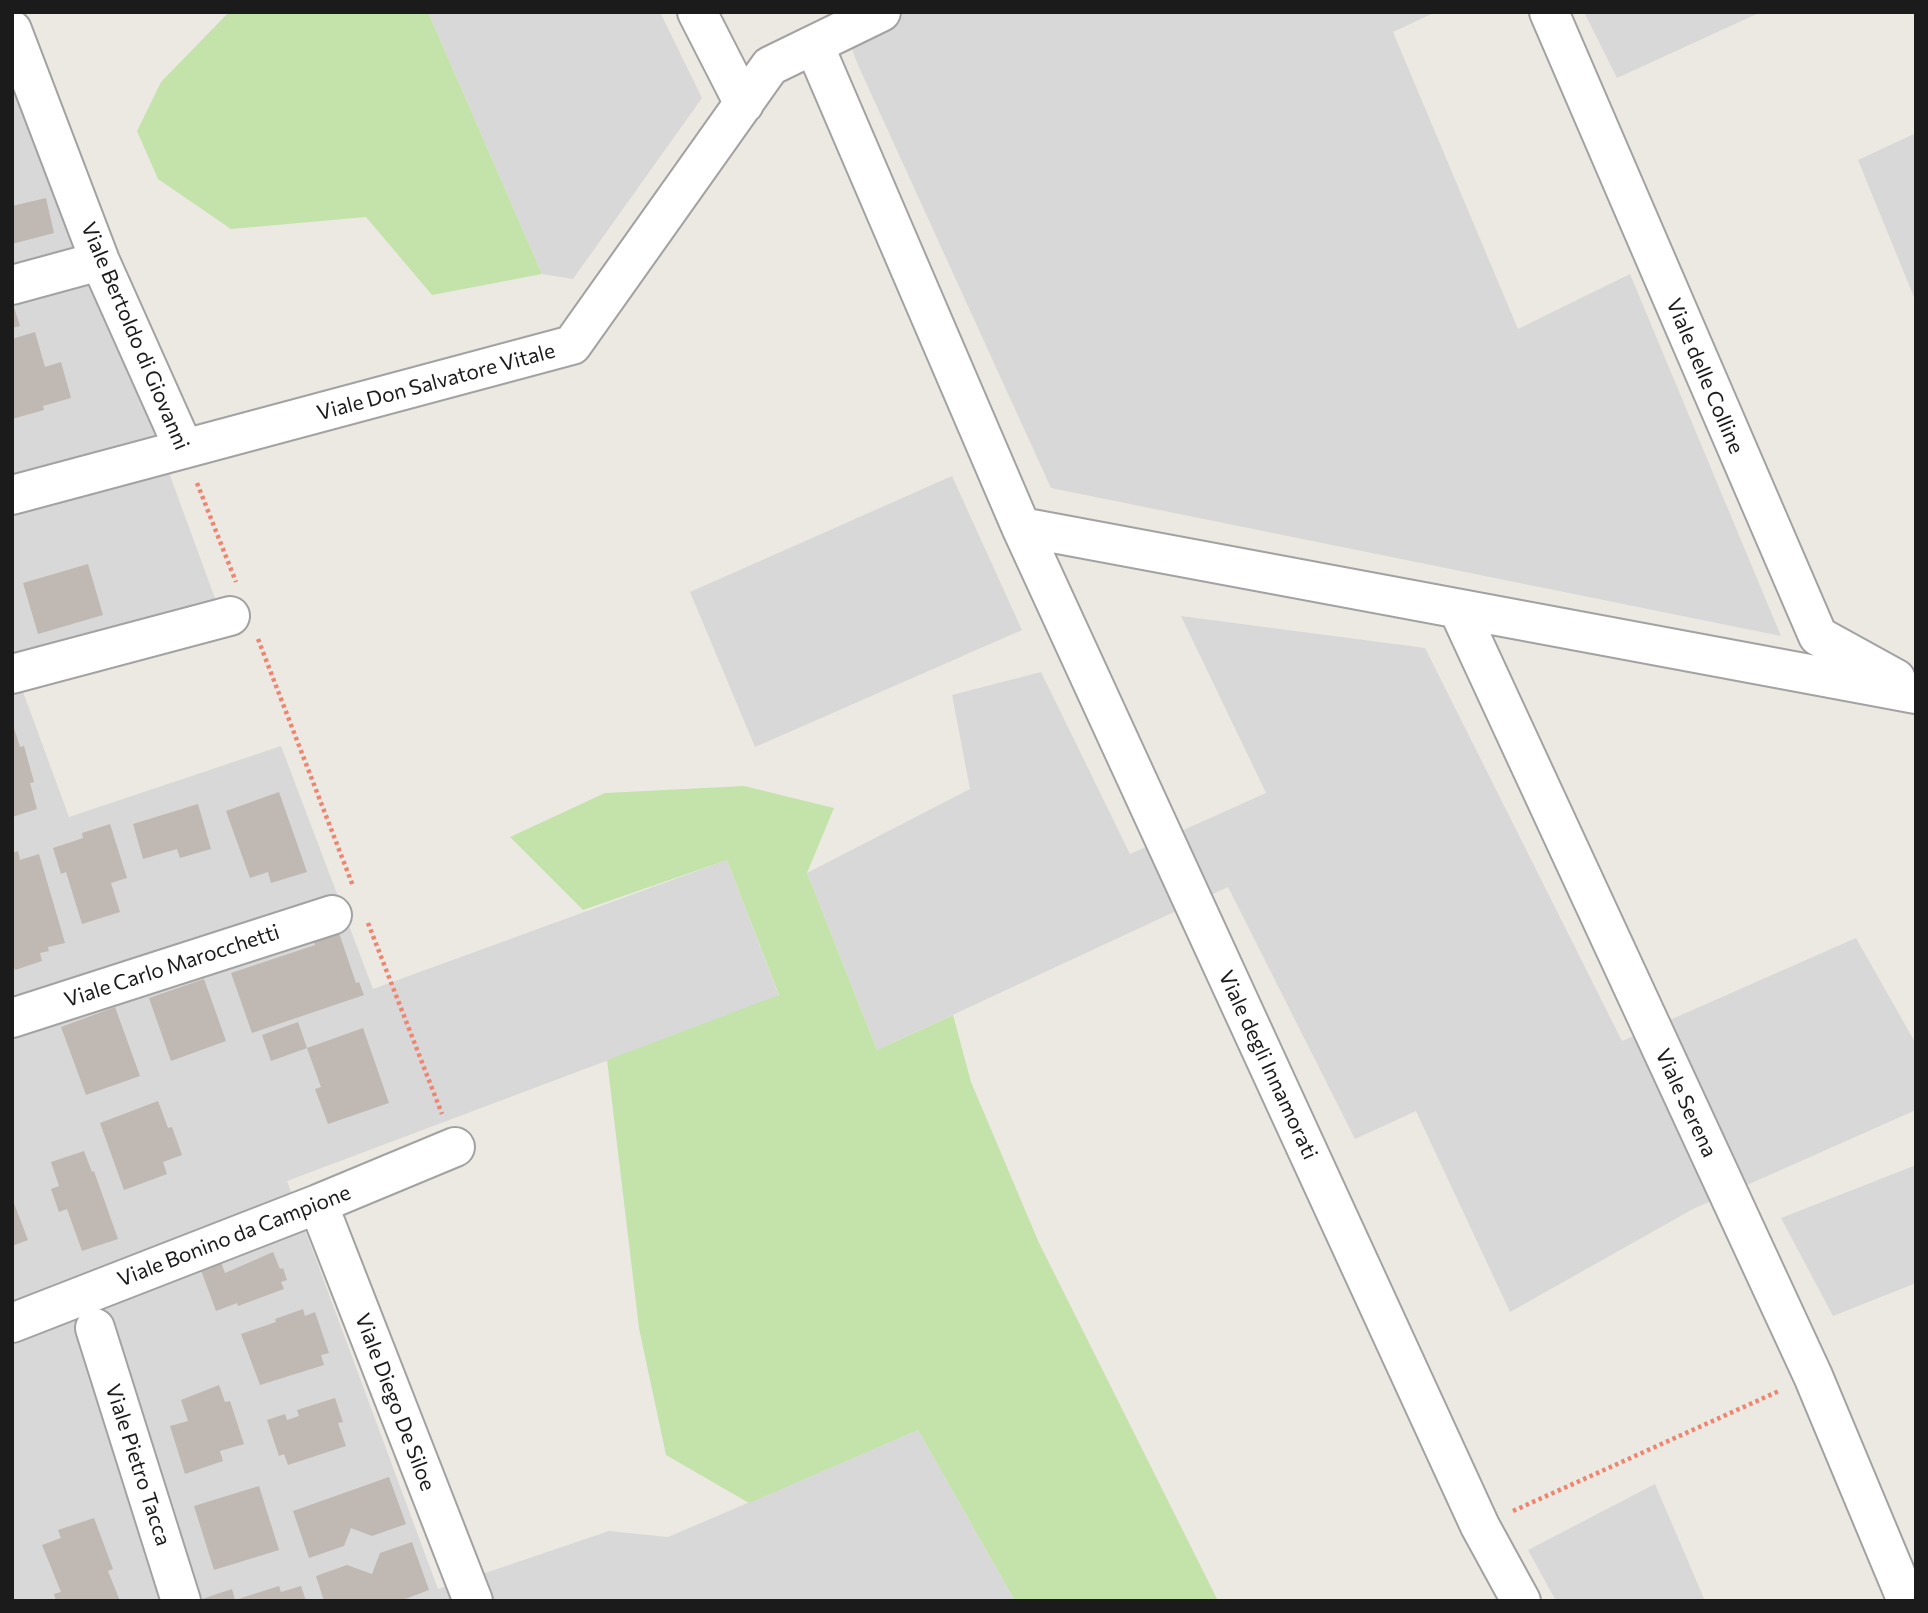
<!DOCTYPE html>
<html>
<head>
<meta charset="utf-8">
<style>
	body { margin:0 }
	#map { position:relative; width:1928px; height:1613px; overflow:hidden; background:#ece9e2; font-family:Commissioner,sans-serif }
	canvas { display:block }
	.frame { position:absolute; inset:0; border:14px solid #1b1b1b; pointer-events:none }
</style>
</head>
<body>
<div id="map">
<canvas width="1928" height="1613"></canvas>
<div class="frame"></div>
</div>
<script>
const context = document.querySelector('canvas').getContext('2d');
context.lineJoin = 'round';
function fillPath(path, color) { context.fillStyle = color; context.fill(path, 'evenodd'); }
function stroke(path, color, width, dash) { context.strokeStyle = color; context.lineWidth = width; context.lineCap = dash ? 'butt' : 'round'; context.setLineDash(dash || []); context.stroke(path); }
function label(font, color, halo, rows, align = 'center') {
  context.font = font + ' Commissioner,sans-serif'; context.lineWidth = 7; context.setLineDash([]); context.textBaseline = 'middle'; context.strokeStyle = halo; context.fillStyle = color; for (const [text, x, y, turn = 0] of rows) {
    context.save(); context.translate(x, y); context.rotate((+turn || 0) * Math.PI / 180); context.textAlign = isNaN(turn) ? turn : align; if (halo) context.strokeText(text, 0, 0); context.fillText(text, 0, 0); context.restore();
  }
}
fillPath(new Path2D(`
	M428,12H660L702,98L573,279L542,274Z
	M838,12H1436L1393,32L1518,329L1630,274L1781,636L1051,488L858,65Z
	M1584,12H1761L1617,78Z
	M12,82L149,418L216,601L12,661Z
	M1916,133V302L1858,160Z
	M952,476L1022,630L755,747L690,592Z
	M1181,616L1425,648L1622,1041L1856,938L1916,1044V1110L1693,1209L1510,1312L1416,1111L1355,1139L1228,887L877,1050L807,873L970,789L952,695L1041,672L1130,854L1266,793Z
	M12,662L69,817L281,746L373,989L727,860L779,996L287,1181L438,1589L609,1531L668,1537L918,1430L1015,1601H12Z
	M1916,1165V1283L1833,1316L1781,1218Z
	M1655,1484L1705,1601H1556L1528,1550Z`), '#d9d8d8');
fillPath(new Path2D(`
	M229,12H428L542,274L432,295L366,217L231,229L158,179L137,131L161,82Z
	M744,786L834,808L807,873L877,1050L953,1015L971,1082L1039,1243L1218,1601H1015L918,1430L749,1503L666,1455L639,1328L607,1060L779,995L727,860L583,910L510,837L605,793Z`), '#c3e3ab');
fillPath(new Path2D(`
	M46,198L54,233L12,244V206Z
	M12,301L20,326L12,328Z
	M35,332L45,367L61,362L71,398L43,406L44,410L12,419V339Z
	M88,564L103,615L38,634L23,583Z
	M12,722L20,747L24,746L34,782L30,783L37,809L12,817Z
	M279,792L307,872L271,883L268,872L250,878L226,811Z
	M198,804L211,849L180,858L177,849L143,859L133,824Z
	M110,824L127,878L111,883L120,912L82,924L66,872L61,874L53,848L83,838L82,833Z
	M18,851L20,860L39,854L65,943L48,947L49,951L40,953L42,961L15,970L12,962V853Z
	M339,933L356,983L359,982L364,995L252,1033L231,973L315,945L314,942Z
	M204,979L226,1041L171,1061L149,998Z
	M115,1007L140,1076L86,1095L61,1027Z
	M298,1022L307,1048L271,1061L262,1035Z
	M363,1028L389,1103L328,1124L315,1089L321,1087L307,1048Z
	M158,1101L168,1128L172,1127L182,1155L163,1162L167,1174L124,1190L100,1123Z
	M84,1151L92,1172L94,1171L118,1239L82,1251L67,1209L59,1212L51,1189L59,1186L51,1162Z
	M12,1198L28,1240L12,1246Z
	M273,1252L280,1269L283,1268L287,1280L281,1282L284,1289L238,1306L237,1303L216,1311L198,1262L218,1254L225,1273Z
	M303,1309L305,1316L315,1312L329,1353L321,1355L324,1365L260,1385L241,1334L276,1322L275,1319Z
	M219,1385L225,1402L230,1401L244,1444L220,1451L223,1461L185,1474L170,1426L188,1421L181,1400Z
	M335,1398L343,1422L338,1423L346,1446L288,1465L284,1454L279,1456L267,1420L285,1414L287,1420L299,1416L297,1410Z
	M389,1477L406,1524L372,1536L351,1528L344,1546L309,1558L293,1511Z
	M259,1486L279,1550L214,1570L194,1506Z
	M94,1518L113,1569L108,1571L120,1601H56L54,1594L61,1592L42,1545L61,1538L58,1530Z
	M412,1542L429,1590L400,1601H324L316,1576L347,1565L372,1574L380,1553Z
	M279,1586L281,1592L301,1586L306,1601H196L232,1589L235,1600Z`), '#c0b8b2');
const minor = new Path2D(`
	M697,12L744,104
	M1549,12L1818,636L1896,679
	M12,30L100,261L184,449
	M814,45L1021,527L1916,694
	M12,285L100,261
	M12,495L572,345L770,66L881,12
	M1021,527L1480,1526L1521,1601
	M1458,609L1813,1376L1907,1601
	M12,674L230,616
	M12,1018L332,915
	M318,1204L473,1601
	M12,1323L318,1204L455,1147
	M95,1328L181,1601`);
stroke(minor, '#a2a2a2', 42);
stroke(new Path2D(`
	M197,483L236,582
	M258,639L353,886
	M368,923L442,1114
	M1513,1511L1779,1391`), '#ee8571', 4.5, [3.5, 3.5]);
stroke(minor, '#fff', 38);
label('21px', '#1b1b1b', '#fff', [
	["Viale Bertoldo di Giovanni",135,336,67],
	["Viale delle Colline",1705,376,67],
	["Viale Don Salvatore Vitale",436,382,-15],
	["Viale Carlo Marocchetti",172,966,-18],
	["Viale degli Innamorati",1268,1065,65],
	["Viale Serena",1686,1103,65],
	["Viale Bonino da Campione",234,1236,-21],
	["Viale Diego De Siloe",395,1402,69],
	["Viale Pietro Tacca",138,1465,72]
]);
</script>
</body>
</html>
